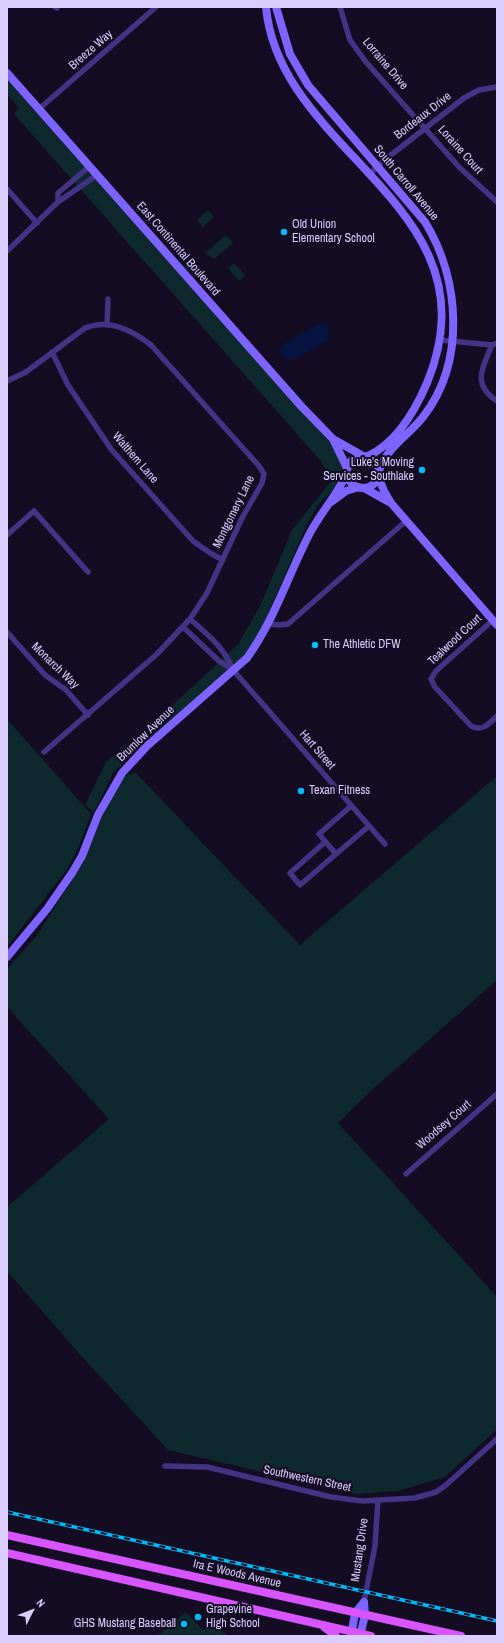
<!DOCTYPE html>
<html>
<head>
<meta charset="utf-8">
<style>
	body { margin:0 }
	#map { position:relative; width:504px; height:1643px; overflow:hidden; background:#130c22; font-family:"Archivo Narrow",sans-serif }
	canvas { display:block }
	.frame { position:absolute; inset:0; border:8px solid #dacdff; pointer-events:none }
	.north { position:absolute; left:12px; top:1591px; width:40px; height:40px; -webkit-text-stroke:3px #130c22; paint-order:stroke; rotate:48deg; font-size:11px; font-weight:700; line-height:16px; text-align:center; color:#dacdff }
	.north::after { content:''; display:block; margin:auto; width:14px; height:18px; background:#dacdff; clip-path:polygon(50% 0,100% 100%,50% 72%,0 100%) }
</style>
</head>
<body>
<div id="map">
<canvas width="504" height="1643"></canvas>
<div class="frame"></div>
<div class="north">N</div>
</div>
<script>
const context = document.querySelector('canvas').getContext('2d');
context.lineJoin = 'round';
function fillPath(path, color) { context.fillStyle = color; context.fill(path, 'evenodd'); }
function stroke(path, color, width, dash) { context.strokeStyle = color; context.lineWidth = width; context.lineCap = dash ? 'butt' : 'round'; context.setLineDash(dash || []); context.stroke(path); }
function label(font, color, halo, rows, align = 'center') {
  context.font = font + ' "Archivo Narrow",sans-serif'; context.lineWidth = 4; context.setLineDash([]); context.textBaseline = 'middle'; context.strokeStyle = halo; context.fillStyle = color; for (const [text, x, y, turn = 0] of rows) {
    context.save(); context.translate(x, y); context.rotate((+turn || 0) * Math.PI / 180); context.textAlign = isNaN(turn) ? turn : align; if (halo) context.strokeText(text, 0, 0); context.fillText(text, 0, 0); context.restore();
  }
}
fillPath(new Path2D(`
	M7,80L336,449L342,462L344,472L338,485L318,505L309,520L259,634L245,654L138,748L113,773L94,812L85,805L106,762L174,704L239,643L260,606L292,530L332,480L321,461L14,114L19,108L7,94Z
	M208,210L214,217L203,227L197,220Z
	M226,235L233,243L214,259L205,253Z
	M234,263L245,275L239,281L228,268Z
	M7,719L91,814L80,844L68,868L7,947Z
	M135,772L300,945L497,776V980L372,1090L338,1123L497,1297V1429L445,1477L398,1491L356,1494L168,1450L77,1351L7,1271V1207L109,1119L7,1007V969L35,938L84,862L108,803L125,776Z
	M186,1612L203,1630L210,1623L228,1636H157Z`), '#0e292d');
fillPath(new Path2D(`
	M321,323L326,324L329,327L328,341L297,358L288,359L282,356L280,351L285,343Z`), '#061341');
stroke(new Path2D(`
	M55,7L57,8
	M340,7L350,40L366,62L459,167L497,202
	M39,109L156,7
	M370,174L382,162L464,98L479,90L497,87
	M7,189L37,223
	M58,202V193L90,166
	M7,251L58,202L97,175
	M107,325L108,299
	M440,340L492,345L497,343
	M492,345C483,367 471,384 497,401
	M52,352L68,385L111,449L193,541L210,553L223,560
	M7,381L26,372L85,328C109,318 132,330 151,345L259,466L264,474L262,483L242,518L207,593L190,619L157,654L44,752
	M7,535L34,511L88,572
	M190,619C207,634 225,648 233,670L385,844
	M493,620L436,671L431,679L435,687L471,726C482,732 489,724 497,716
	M269,624L279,625L288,624L406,521
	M183,627L219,661L233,670
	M7,632L45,675L66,690L88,715
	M351,806L319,834L336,854L369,826
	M325,842L290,873L300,885L336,854
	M406,1174L497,1094
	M165,1466L207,1467L331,1497L362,1501L415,1498L436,1492L446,1485L497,1439
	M364,1602L375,1546L378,1500`), '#423385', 5.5);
stroke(new Path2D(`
	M266,7C279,155 500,206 427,383C415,411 396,443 368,456
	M276,7L290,54L308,85L425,222C460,279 466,362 423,417C409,435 385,449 379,471
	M7,73L302,407L333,439L363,456
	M333,439L347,468
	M347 472a16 16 0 1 1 32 0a16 16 0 1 1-32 0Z
	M378,476L384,491L391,503L497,625
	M364,488L389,502
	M331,502L346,491L359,487
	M7,957L47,909L72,873L82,856L98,815L122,773L147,746L247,658C275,619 288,575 310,533C321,512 338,494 347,473
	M351,1636L355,1613L364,1602
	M360,1636L365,1615L364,1602`), '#7e64ff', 8);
stroke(new Path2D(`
	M7,1535L461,1636
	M7,1553L371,1636
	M324,1627L336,1636`), '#d854ff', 8);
const rail = new Path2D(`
	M7,1512L497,1621`);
stroke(rail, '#00bbf8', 3.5);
stroke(rail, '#130c22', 2, [6]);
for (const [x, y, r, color] of [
	[284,232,4,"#00bbf8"],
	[422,470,4,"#00bbf8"],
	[315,645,4,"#00bbf8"],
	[301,791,4,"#00bbf8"],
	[198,1617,4,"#00bbf8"],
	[184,1624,4,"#00bbf8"]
]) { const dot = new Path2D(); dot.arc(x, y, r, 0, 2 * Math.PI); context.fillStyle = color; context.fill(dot); stroke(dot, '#130c22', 1.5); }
label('12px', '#dacdff', '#130c22', [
	["Breeze Way",91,50,-41],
	["Lorraine Drive",385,64,50],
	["Bordeaux Drive",423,116,-38],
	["Loraine Court",460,150,48],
	["South Carroll Avenue",406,183,50],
	["East Continental Boulevard",178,249,49],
	["Walthem Lane",135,458,49],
	["Montgomery Lane",234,512,-64],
	["Tealwood Court",455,640,-43],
	["Monarch Way",55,666,44],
	["Brumlow Avenue",146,734,-44],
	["Hart Street",317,750,49],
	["Woodsey Court",444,1125,-41],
	["Southwestern Street",307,1479,12],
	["Mustang Drive",360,1550,-82],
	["Ira E Woods Avenue",237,1574,13]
]);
label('12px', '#dacdff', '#130c22', [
	["Old Union",292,225],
	["Elementary School",292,239],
	["Luke’s Moving",414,463,"right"],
	["Services - Southlake",414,477,"right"],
	["The Athletic DFW",323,645],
	["Texan Fitness",309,791],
	["Grapevine",206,1610],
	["High School",206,1624],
	["GHS Mustang Baseball",176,1624,"right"]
], 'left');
</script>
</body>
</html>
